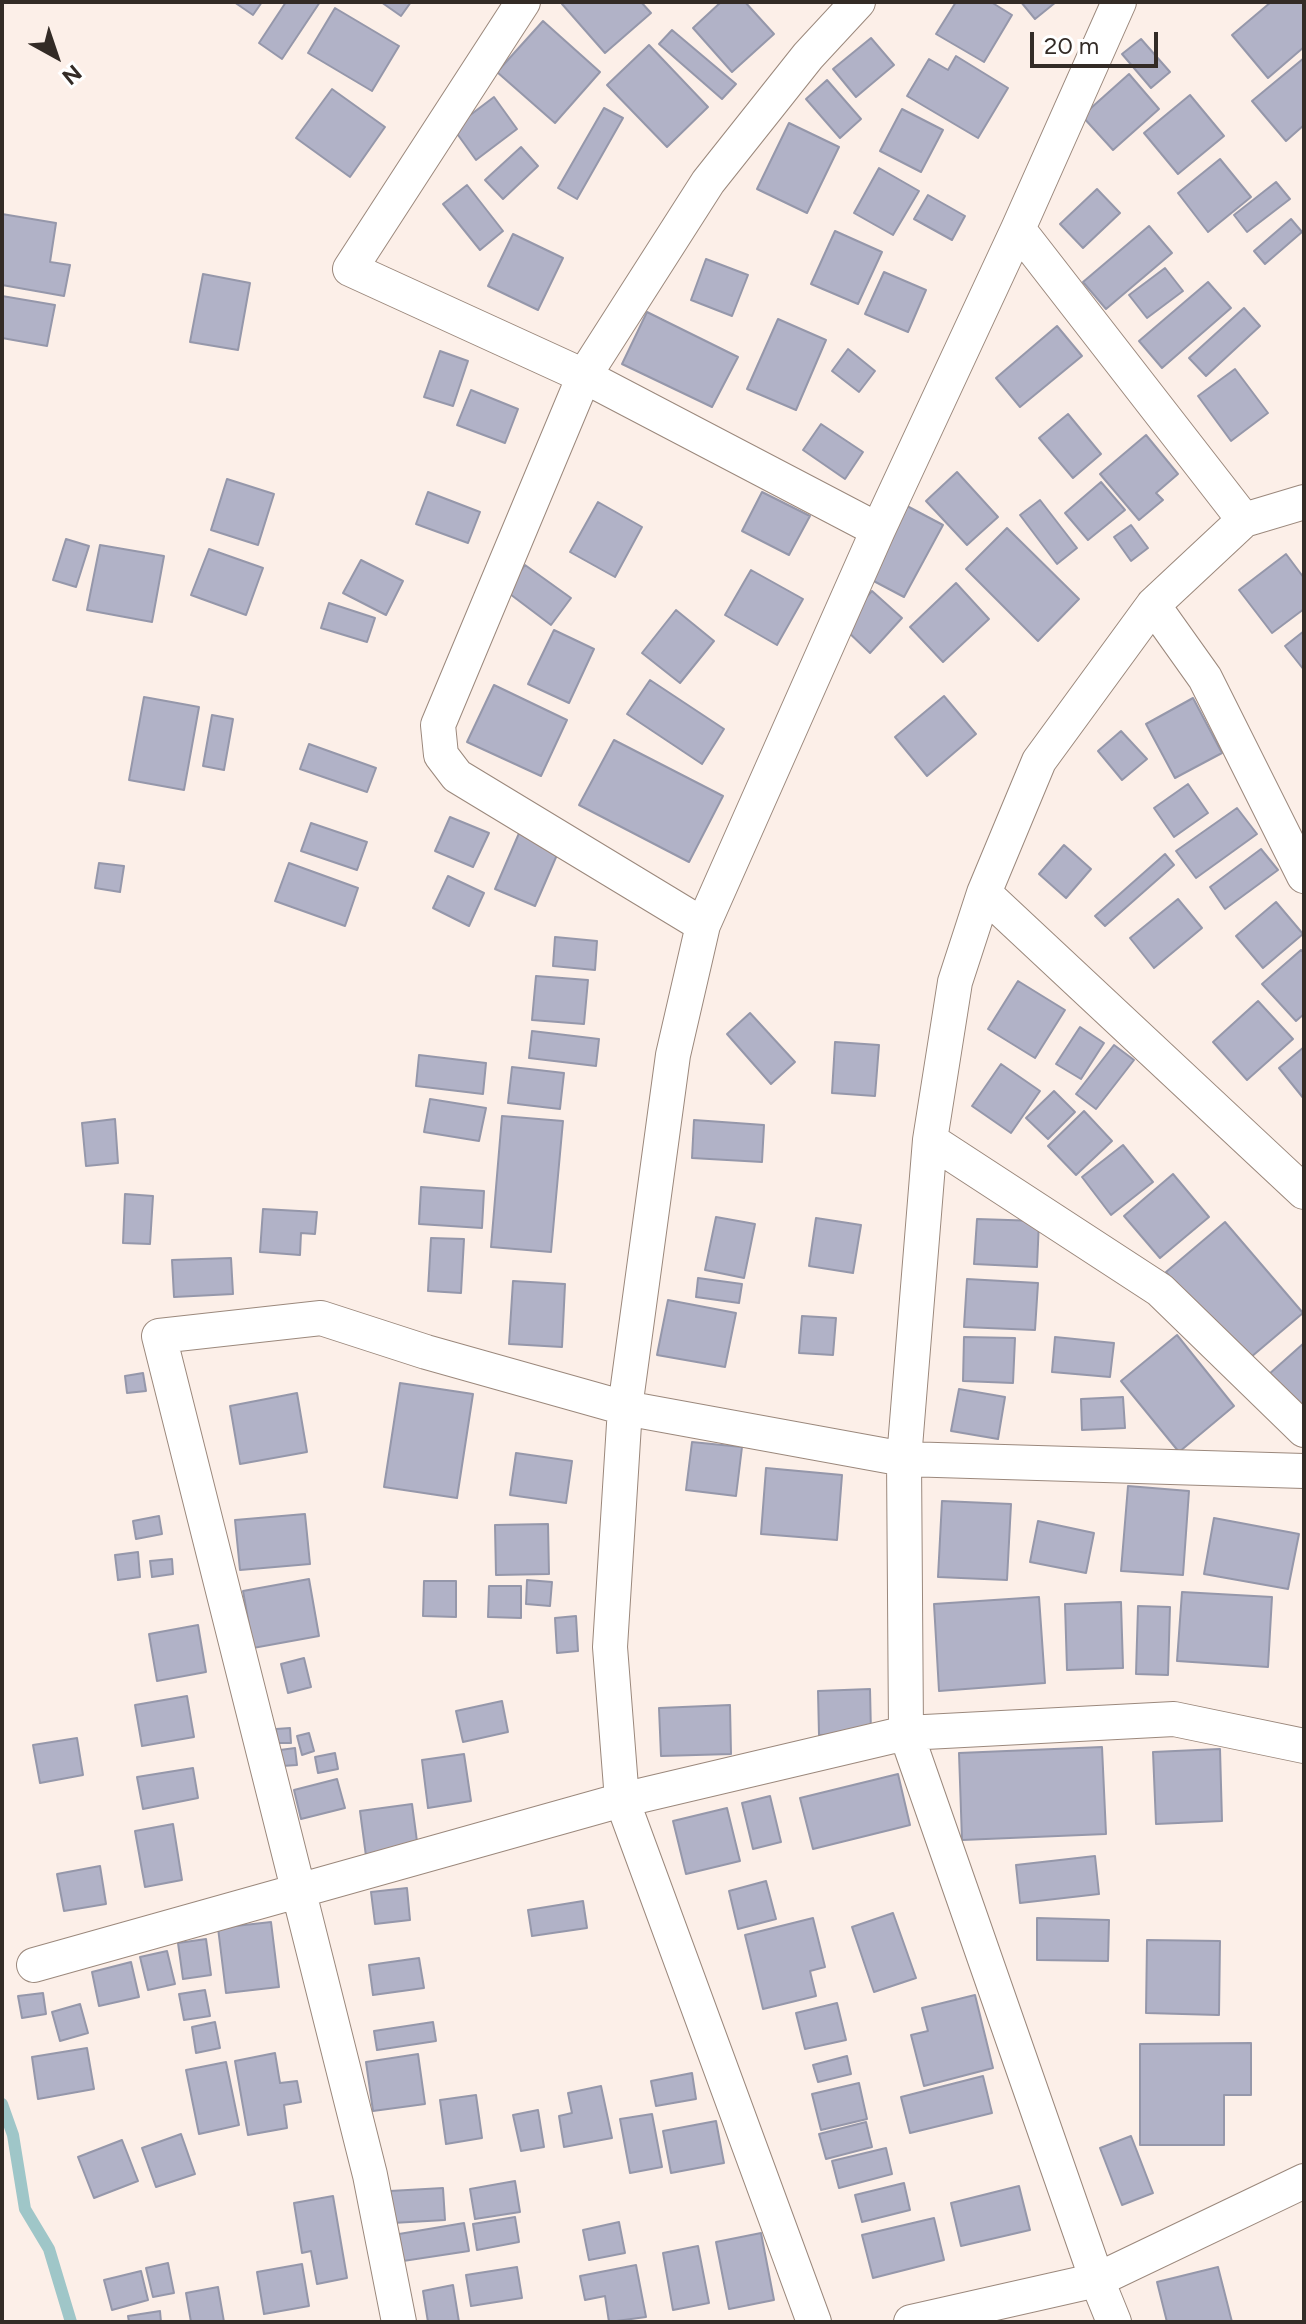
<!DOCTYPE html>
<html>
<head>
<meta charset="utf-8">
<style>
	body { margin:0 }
	#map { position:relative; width:1306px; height:2324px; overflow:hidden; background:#fcefe8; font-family:Figtree,sans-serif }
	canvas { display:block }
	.frame { position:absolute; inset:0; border:4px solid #332b26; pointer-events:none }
	.north { position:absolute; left:16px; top:16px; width:80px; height:80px; -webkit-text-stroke:6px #fff; paint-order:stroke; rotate:140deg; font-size:22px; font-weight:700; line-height:32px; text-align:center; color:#332b26 }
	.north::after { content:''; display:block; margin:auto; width:28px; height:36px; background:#332b26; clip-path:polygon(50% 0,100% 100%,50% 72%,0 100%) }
	.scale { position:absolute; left:1030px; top:32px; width:128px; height:36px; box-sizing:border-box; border:4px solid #332b26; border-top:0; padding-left:10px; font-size:24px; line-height:28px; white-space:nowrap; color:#332b26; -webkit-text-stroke:6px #fff; paint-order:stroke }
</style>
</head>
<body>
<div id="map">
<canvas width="1306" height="2324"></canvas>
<div class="frame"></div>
<div class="north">N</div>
<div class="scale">20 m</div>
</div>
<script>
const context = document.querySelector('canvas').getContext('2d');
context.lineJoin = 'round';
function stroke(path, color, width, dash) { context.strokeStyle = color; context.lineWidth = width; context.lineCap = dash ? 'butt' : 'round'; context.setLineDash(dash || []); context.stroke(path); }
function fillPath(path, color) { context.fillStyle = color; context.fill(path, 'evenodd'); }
stroke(new Path2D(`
	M2,2104L13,2135L25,2209L49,2249L71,2322`), '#9fc6c8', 12);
const building = new Path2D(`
	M234,2H262L253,15Z
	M286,2H320L282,59L259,43Z
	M381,2H411L401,16Z
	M564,2H641L651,13L605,53L562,4Z
	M721,2H745L774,34L732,72L693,28Z
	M956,2H991L1012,15L984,62L936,34Z
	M1021,2H1056L1035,19Z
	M1271,2H1304V47L1268,78L1232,35Z
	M335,8L399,46L372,91L308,53Z
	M543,21L600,72L555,123L497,72Z
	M672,30L736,84L722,99L659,44Z
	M871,38L894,65L856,97L833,69Z
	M1141,39L1170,72L1151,88L1122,54Z
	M649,45L708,107L667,147L607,85Z
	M956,56L1008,88L978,138L907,96L929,59L948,70Z
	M1304,58V125L1286,141L1252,101Z
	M1129,74L1159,109L1113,150L1082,116Z
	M827,80L861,119L840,138L806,99Z
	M332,89L385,127L350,177L296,138Z
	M1190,95L1224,136L1178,174L1144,133Z
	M494,97L517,129L476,160L453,128Z
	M604,108L623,118L577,199L558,188Z
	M902,109L943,130L921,172L880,151Z
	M789,123L839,147L807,213L757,189Z
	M521,147L538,166L503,199L485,180Z
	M1220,159L1251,197L1208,232L1178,193Z
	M879,168L919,191L893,235L854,213Z
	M1276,182L1290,199L1247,232L1234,215Z
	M467,185L503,231L480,250L443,204Z
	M1097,189L1120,213L1083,248L1060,224Z
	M928,195L965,216L952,240L914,219Z
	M2,214L56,223L50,262L70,265L64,296L2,285Z
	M1291,219L1302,232L1265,264L1254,251Z
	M1149,226L1172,253L1106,309L1083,282Z
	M835,231L882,252L858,304L811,284Z
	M513,234L563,258L538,310L488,286Z
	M706,259L748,275L732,316L691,300Z
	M1165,268L1183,291L1147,318L1129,295Z
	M884,272L926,290L908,332L865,314Z
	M203,274L250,283L238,350L190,342Z
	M1208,282L1231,308L1162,368L1139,341Z
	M2,296L55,305L47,346L2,338Z
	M1244,308L1260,326L1206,376L1189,358Z
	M647,312L738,357L712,407L622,364Z
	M778,319L826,340L796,410L747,389Z
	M1057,326L1082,356L1020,407L996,378Z
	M848,349L875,371L859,392L832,371Z
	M440,351L468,361L453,406L424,397Z
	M1235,369L1268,413L1231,441L1198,396Z
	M471,390L518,409L505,443L457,425Z
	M1068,414L1101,454L1073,478L1039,438Z
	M821,424L863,452L845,479L803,450Z
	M1146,435L1178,474L1156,493L1163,500L1139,520L1100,474Z
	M957,472L998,517L967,545L926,501Z
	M227,479L274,494L258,545L211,530Z
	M1101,482L1125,510L1088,540L1065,513Z
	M428,492L480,512L468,543L416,524Z
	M762,492L810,516L789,555L742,531Z
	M1040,500L1077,548L1057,564L1020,515Z
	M598,502L642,527L615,577L570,552Z
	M907,506L943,525L904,597L868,578Z
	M1131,525L1148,548L1131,561L1114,537Z
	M1007,528L1079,599L1038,641L966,569Z
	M66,539L89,546L76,587L53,580Z
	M100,545L164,556L152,622L87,610Z
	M209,549L263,568L246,615L191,595Z
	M1286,554L1304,578V609L1272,633L1239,590Z
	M361,560L403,581L386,615L343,593Z
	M525,565L571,598L551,625L506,591Z
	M751,570L803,599L777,645L725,615Z
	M956,583L989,619L943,662L910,627Z
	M872,591L902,618L870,653L841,625Z
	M329,603L375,618L367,642L321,628Z
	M676,610L714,641L680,683L642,653Z
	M554,630L594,649L569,703L528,684Z
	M1304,631V670L1285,646Z
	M650,680L724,729L702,764L627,714Z
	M494,685L567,720L541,776L467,742Z
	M944,696L976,734L927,776L895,737Z
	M144,697L199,707L184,790L129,780Z
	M1193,698L1222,753L1175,778L1146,724Z
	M212,715L233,719L224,770L203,766Z
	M1121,731L1147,759L1122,780L1098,751Z
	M614,740L723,796L689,862L579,805Z
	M309,744L376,768L367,792L300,769Z
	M1188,784L1208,813L1174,837L1154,808Z
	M1237,808L1257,834L1196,878L1176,851Z
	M450,817L489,833L473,867L435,851Z
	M311,823L367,842L357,870L301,851Z
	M523,824L563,841L535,906L495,889Z
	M1064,845L1091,869L1066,898L1039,874Z
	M1261,849L1278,870L1225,909L1210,887Z
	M1165,854L1174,865L1105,926L1095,916Z
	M99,863L124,866L120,892L95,888Z
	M289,863L358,888L345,926L275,901Z
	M448,876L484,893L469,926L433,908Z
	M1178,899L1202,928L1154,968L1130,938Z
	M1276,902L1303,934L1263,968L1236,936Z
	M555,937L597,941L595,970L553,966Z
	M1301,950L1304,953V1014L1296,1021L1262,984Z
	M536,976L588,980L584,1024L532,1020Z
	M1018,981L1065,1010L1035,1058L988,1029Z
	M1258,1001L1293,1039L1247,1080L1213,1042Z
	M750,1013L795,1062L771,1084L727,1034Z
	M1080,1027L1104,1043L1081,1079L1056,1064Z
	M532,1031L599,1039L596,1066L529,1058Z
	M835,1042L879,1045L875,1096L832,1093Z
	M1114,1045L1134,1060L1096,1109L1076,1094Z
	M1304,1047V1099L1279,1068Z
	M419,1055L486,1063L483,1094L416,1086Z
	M1001,1064L1040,1091L1011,1133L972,1106Z
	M512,1067L564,1073L560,1109L508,1103Z
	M1054,1091L1075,1112L1048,1139L1026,1118Z
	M430,1099L486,1108L479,1141L424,1132Z
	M1084,1111L1112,1141L1076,1175L1048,1146Z
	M502,1116L563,1121L551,1252L491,1247Z
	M115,1119L118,1163L86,1166L82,1123Z
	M694,1120L764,1125L762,1162L692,1158Z
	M1123,1145L1153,1182L1111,1215L1082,1177Z
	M1173,1174L1209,1217L1160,1258L1124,1216Z
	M421,1187L484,1191L482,1228L419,1224Z
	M125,1194L153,1196L150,1244L123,1243Z
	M263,1209L317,1212L315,1234L301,1233L300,1255L260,1252Z
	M716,1217L755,1224L744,1278L705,1270Z
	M816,1218L861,1225L853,1273L809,1266Z
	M977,1219L1039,1221L1037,1267L974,1264Z
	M1225,1222L1303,1313L1244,1363L1166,1272Z
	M431,1238L464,1239L461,1293L428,1291Z
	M231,1258L233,1294L174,1297L172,1260Z
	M698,1278L742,1284L739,1303L696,1297Z
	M967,1279L1038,1283L1035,1330L964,1327Z
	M513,1281L565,1284L562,1347L509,1344Z
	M668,1300L736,1313L725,1367L657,1355Z
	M802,1316L836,1318L833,1355L799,1353Z
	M1177,1335L1234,1406L1179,1452L1121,1381Z
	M964,1337L1015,1338L1013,1383L963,1381Z
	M1055,1337L1114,1343L1110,1377L1052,1372Z
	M1304,1343V1414L1268,1375Z
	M143,1373L146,1391L127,1393L125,1376Z
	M400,1383L473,1394L457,1498L384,1487Z
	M959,1389L1005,1397L998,1439L951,1431Z
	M297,1393L307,1452L240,1464L230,1406Z
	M1123,1397L1125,1428L1082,1430L1081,1399Z
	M692,1442L742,1447L736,1496L686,1490Z
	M516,1453L572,1461L566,1503L510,1495Z
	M766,1468L842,1475L837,1540L761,1534Z
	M1128,1486L1189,1491L1183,1575L1121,1571Z
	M942,1501L1011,1504L1007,1580L938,1577Z
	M305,1514L310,1564L240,1570L235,1520Z
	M159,1516L162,1534L136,1539L133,1521Z
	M1214,1518L1299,1534L1288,1589L1204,1574Z
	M1038,1521L1094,1533L1086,1573L1030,1562Z
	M548,1524L549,1574L496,1575L495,1525Z
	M138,1552L140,1577L118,1580L115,1555Z
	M172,1559L173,1574L152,1577L150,1561Z
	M309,1579L319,1636L253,1648L243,1591Z
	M527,1580L552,1582L550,1606L526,1604Z
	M424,1581H456V1617L423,1616Z
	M489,1586H521V1618L488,1617Z
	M1182,1592L1272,1597L1268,1667L1177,1661Z
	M1039,1597L1045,1683L939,1691L934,1604Z
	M1121,1602L1123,1668L1067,1670L1065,1604Z
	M1138,1606L1170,1607L1168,1675L1136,1674Z
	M576,1616L578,1651L557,1653L555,1618Z
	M198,1625L206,1672L157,1681L149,1634Z
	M304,1658L311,1687L288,1693L281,1664Z
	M870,1689L871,1734L819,1735L818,1691Z
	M187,1696L194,1737L142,1746L135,1705Z
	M502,1701L508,1732L463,1742L456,1711Z
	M730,1705L731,1754L661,1756L659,1708Z
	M290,1728L291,1743H277L276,1729Z
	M309,1733L314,1751L302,1755L297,1736Z
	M77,1738L83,1775L40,1783L33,1745Z
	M1102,1747L1106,1834L962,1840L959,1753Z
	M295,1748L297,1765L282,1766L280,1750Z
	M1220,1749L1222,1821L1156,1824L1153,1752Z
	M335,1753L338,1769L318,1773L315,1757Z
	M464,1754L471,1801L428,1808L422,1760Z
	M193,1768L198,1798L143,1809L137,1777Z
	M898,1774L910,1825L813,1849L800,1798Z
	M337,1779L345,1808L301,1819L294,1790Z
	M770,1796L781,1842L753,1849L742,1803Z
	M412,1804L418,1849L366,1856L360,1811Z
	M727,1808L740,1861L686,1874L673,1821Z
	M173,1824L182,1880L145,1887L135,1831Z
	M1095,1856L1099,1894L1020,1903L1016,1865Z
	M100,1866L106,1904L64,1911L57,1874Z
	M766,1881L776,1919L738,1929L729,1891Z
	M407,1888L410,1920L375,1924L371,1892Z
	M583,1901L587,1928L532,1936L528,1910Z
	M893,1913L916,1978L874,1992L852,1927Z
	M813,1918L825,1967L810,1971L816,1996L763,2009L745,1935Z
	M1037,1918L1109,1920L1108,1961L1037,1960Z
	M271,1922L279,1987L226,1993L218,1928Z
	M206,1939L211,1975L183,1979L178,1943Z
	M1147,1940L1220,1941L1219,2015L1146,2013Z
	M167,1951L175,1984L148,1990L140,1957Z
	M419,1958L424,1988L373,1995L369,1965Z
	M131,1962L139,1997L99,2006L92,1972Z
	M205,1990L210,2016L184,2020L179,1994Z
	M43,1993L46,2014L22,2018L18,1996Z
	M975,1995L993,2068L924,2086L911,2035L928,2031L922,2008Z
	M837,2003L846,2040L805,2049L796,2013Z
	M80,2004L88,2033L60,2041L52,2012Z
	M215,2022L220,2048L196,2053L192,2027Z
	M433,2022L436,2041L377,2050L374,2031Z
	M1251,2043V2095H1224V2145H1140V2044Z
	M87,2048L94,2089L38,2099L32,2057Z
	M275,2053L280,2083L297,2081L301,2102L284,2105L287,2128L248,2135L235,2061Z
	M418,2054L425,2104L373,2111L366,2062Z
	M847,2056L851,2074L818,2082L813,2065Z
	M226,2062L239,2125L199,2134L186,2070Z
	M692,2073L696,2099L656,2106L651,2081Z
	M983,2076L992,2113L910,2133L901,2097Z
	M859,2083L867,2119L821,2130L812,2094Z
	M601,2086L612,2138L564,2147L559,2116L572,2113L568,2093Z
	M476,2095L482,2138L446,2144L440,2100Z
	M538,2110L544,2147L521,2151L513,2115Z
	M652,2114L662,2167L630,2173L620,2119Z
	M716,2121L724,2163L671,2173L663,2131Z
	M866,2122L872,2147L826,2159L819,2134Z
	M181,2134L195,2174L156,2187L142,2148Z
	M1131,2136L1153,2193L1122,2205L1100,2148Z
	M122,2140L138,2181L94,2198L78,2157Z
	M886,2148L892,2174L839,2188L832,2161Z
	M515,2181L520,2212L475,2219L470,2189Z
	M904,2183L910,2210L862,2222L855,2195Z
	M1019,2186L1030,2230L961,2246L951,2203Z
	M443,2188L445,2220L392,2223L390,2191Z
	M333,2196L347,2278L317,2284L311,2251L302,2253L294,2203Z
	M515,2217L519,2242L477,2250L473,2224Z
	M934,2218L944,2260L873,2278L862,2235Z
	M619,2222L625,2253L589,2260L583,2230Z
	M464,2223L469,2251L403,2261L399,2234Z
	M761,2233L774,2300L729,2309L716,2242Z
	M698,2246L709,2303L673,2310L663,2253Z
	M168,2263L174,2293L153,2297L146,2268Z
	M302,2264L309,2306L264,2314L257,2272Z
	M636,2265L646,2317L609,2322L605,2296L585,2300L580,2276Z
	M517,2267L522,2298L471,2306L466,2275Z
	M1218,2267L1232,2322H1167L1157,2282Z
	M141,2271L148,2300L112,2310L104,2280Z
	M453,2285L459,2322H428L423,2291Z
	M218,2287L224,2322H191L186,2293Z
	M160,2311L161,2322H129L128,2316Z`);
fillPath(building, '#b1b2c7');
stroke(building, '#9597aa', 2);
const minor = new Path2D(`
	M523,2L350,269L584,376L878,530
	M1018,229L1244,520
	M1153,605L1205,678L1304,876
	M984,893L1304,1192
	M703,925L457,776L441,755L438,725L584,376L708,182L808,56L858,2
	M930,1140L1160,1290L1304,1430
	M34,1965L622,1800L906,1733L1174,1719L1304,1746
	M399,2322L370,2175L159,1336L321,1318L426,1352L625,1408L904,1459L1304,1471
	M814,2322L622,1800L610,1647L625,1408L673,1055L703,925L878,530L1018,229L1119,2
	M911,2322L1097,2280L1304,2181
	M1114,2322L1097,2280L906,1733L904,1459L930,1140L955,982L984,893L1039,761L1153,605L1244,520L1304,502`);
stroke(minor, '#9b887c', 36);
stroke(minor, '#fff', 34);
</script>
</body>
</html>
